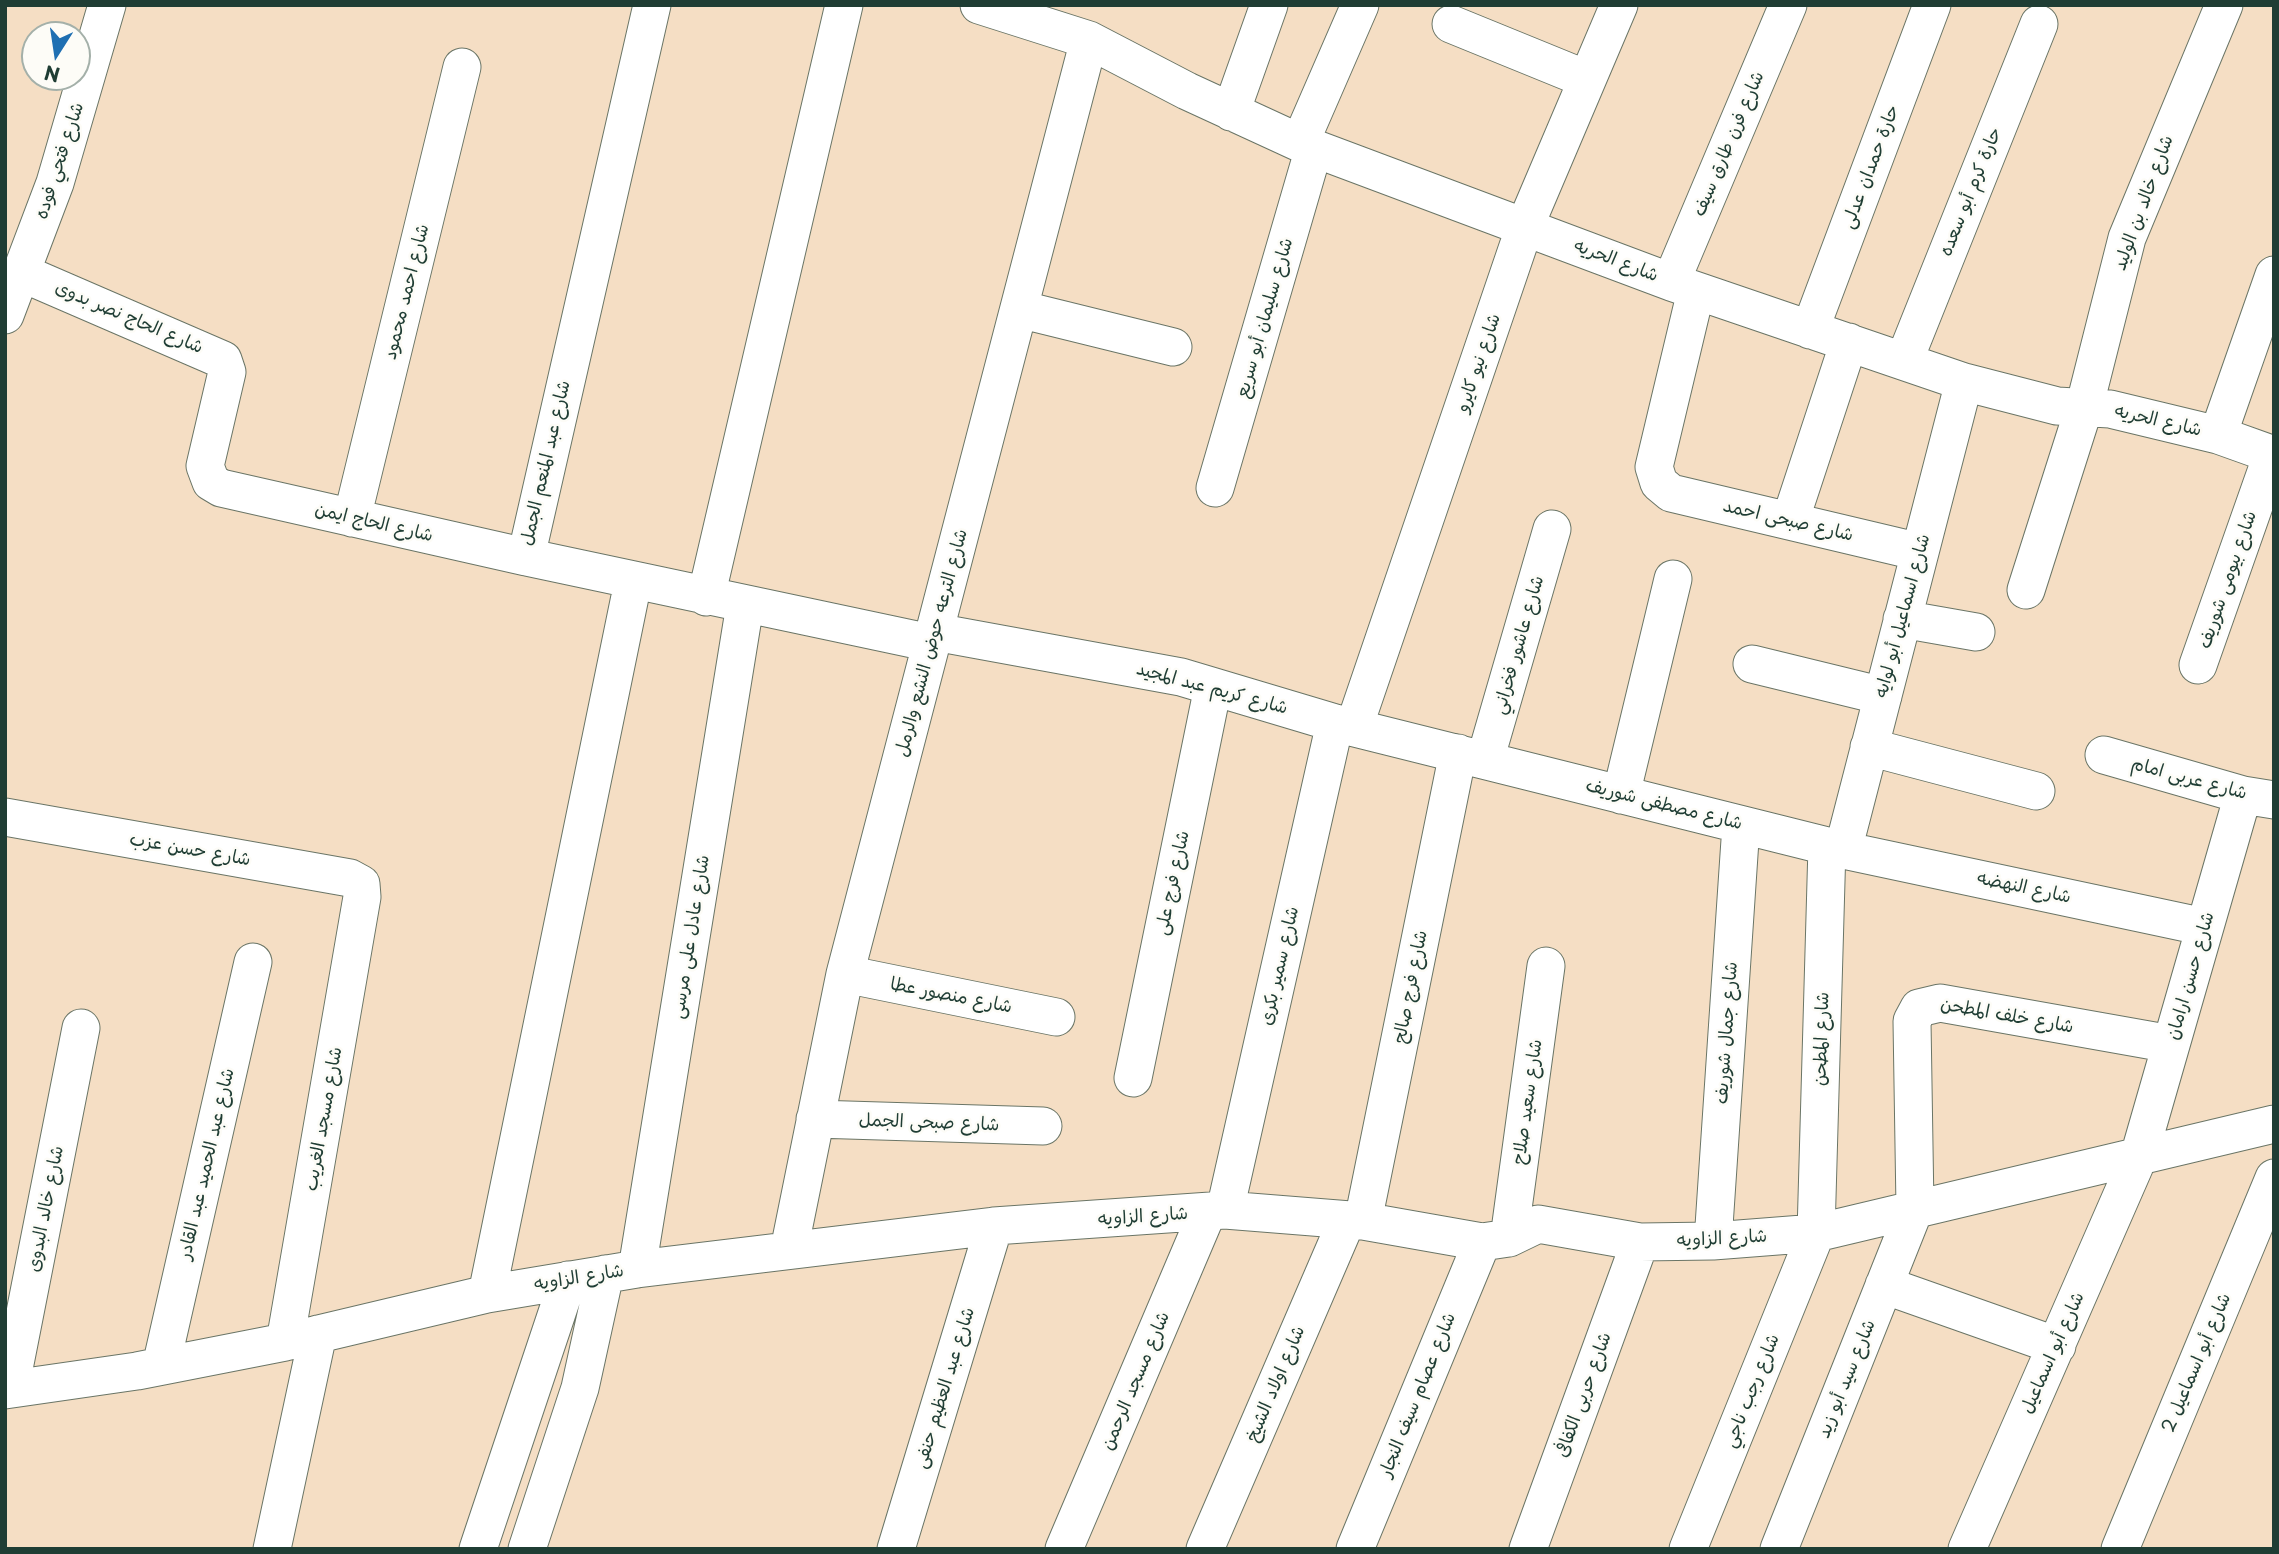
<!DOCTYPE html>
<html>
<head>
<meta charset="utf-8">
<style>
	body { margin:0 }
	#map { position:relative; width:2279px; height:1554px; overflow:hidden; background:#f5dec4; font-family:"Playpen Sans",sans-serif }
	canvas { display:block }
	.frame { position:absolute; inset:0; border:7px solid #1f3d34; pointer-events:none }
	.north { position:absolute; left:21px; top:21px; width:70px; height:70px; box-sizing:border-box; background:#fdfcf7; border:2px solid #a4b0a9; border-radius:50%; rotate:192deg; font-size:19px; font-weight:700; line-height:28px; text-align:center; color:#1f3d34 }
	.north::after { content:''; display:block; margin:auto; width:24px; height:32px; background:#1f6fb2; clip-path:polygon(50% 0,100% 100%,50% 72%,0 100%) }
</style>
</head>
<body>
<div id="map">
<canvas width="2279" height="1554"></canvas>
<div class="frame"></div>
<div class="north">N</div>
</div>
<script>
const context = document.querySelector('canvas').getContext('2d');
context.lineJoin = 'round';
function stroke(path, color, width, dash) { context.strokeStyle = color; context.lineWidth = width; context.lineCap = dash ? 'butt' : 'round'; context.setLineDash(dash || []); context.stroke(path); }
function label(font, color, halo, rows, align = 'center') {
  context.font = font + ' "Playpen Sans","Playpen Sans Arabic",sans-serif'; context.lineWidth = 5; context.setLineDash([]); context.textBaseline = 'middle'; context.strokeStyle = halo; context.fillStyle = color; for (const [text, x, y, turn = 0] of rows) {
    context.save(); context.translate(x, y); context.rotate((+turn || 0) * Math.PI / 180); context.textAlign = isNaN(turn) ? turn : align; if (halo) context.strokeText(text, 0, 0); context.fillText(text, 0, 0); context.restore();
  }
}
const street = new Path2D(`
	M652,5L526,557L931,643
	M979,5L1089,40L1187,91L1300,143L1671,282L1964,382L2057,406L2110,409L2218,435L2274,455
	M1451,24L1586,79
	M1231,112L1269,5
	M1300,143L1360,5
	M22,273L223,360L227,372L205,466L211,482L221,488L526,557
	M1671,282L1788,5
	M1696,291L1654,467L1659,483L1671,493L1920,552
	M1019,309L1173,347
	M5,315L55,183L107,5
	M1810,330L1932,5
	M1904,361L2039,24
	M2218,435L2274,275
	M1215,488L1314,148
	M352,518L462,67
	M1790,521L1849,342
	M2026,590L2084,408L2127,238L2224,5
	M706,597L844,5
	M1902,619L1976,632
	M935,632L1181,677L1335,723L1843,850L2205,927
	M1752,664L1883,696
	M2198,665L2272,455
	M1354,727L1525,226L1619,5
	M1869,747L2036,791
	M2104,755L2243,795L2274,800
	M1485,760L1552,529
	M1621,795L1673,579
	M5,817L350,878L361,884L362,897L285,1342
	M1843,850L1964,382
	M845,974L1056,1017
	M1133,1078L1213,687
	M815,1119L1043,1126
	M1225,1210L1335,723
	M1363,1221L1458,753
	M1509,1238L1546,966
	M1713,1241L1741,825
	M789,1250L845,974L1089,40
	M637,1269L745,605
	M1884,1285L2057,1346
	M487,1294L633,582
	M161,1366L253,962
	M10,1389L81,1028
	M5,1390L137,1371L285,1342L487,1294L637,1269L994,1226L1225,1210L1363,1221L1482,1242L1509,1238L1538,1224L1640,1242L1713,1241L1816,1233L2274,1124
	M272,1549L318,1334
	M478,1549L568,1280
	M527,1549L580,1388L605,1274
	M896,1549L994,1226
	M1064,1549L1207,1213
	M1205,1549L1347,1220
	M1355,1549L1482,1242
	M1528,1549L1640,1242
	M1688,1549L1816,1233L1827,846
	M1779,1549L1915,1208L1912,1021L1919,1008L1940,1003L2171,1044
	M1967,1549L2139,1156L2243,795
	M2120,1549L2274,1178`);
stroke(street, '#6a7566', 39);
stroke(street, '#fff', 37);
label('18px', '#1f3d34', '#fdfcf7', [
	["شارع فرن طارق سيف",1729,144,-67],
	["شارع فتحي فوده",60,161,-72],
	["حارة حمدان عدلى",1871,167,-69],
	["حارة كرم أبو سعده",1971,192,-68],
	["شارع خالد بن الوليد",2144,203,-70],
	["شارع الحريه",1616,261,21],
	["شارع احمد محمود",407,292,-76],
	["شارع الحاج نصر بدوى",129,318,23],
	["شارع سليمان أبو سريع",1265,318,-74],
	["شارع نيو كايرو",1479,363,-71],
	["شارع الحريه",2158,421,13],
	["شارع عبد المنعم الجمل",546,463,-77],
	["شارع صبحى احمد",1788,521,13],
	["شارع الحاج ايمن",374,523,13],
	["شارع بيومى شوريف",2228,580,-71],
	["شارع اسماعيل أبو لوايه",1903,616,-75],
	["شارع الترعه حوض النشع والرمل",932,643,-75],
	["شارع عاشور فخراني",1519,645,-74],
	["شارع كريم عبد المجيد",1212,689,15],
	["شارع عربى امام",2189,779,15],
	["شارع مصطفى شوريف",1664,805,14],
	["شارع حسن عزب",190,850,10],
	["شارع فرج على",1173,883,-78],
	["شارع النهضه",2024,888,12],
	["شارع عادل على مرسى",691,937,-81],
	["شارع سمير بكرى",1280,966,-77],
	["شارع حسن ارامان",2191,976,-74],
	["شارع فرج صالح",1411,987,-79],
	["شارع منصور عطا",951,996,11],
	["شارع خلف المطحن",2007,1016,10],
	["شارع جمال شوريف",1727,1033,-86],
	["شارع المطحن",1822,1039,-88],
	["شارع سعيد صلاح",1528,1102,-82],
	["شارع مسجد الغريب",324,1119,-80],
	["شارع صبحى الجمل",929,1123,2],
	["شارع عبد الحميد عبد القادر",207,1164,-77],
	["شارع خالد البدوى",46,1209,-79],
	["شارع الزاويه",1143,1217,-4],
	["شارع الزاويه",1722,1239,-3],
	["شارع الزاويه",579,1278,-9],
	["شارع أبو اسماعيل",2053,1353,-66],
	["شارع أبو اسماعيل 2",2197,1363,-67],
	["شارع سيد أبو زيد",1847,1379,-68],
	["شارع مسجد الرحمن",1136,1381,-67],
	["شارع اولاد الشيخ",1276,1384,-67],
	["شارع عبد العظيم حنفى",945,1388,-73],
	["شارع رجب ناجي",1752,1391,-68],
	["شارع عصام سيف النجار",1418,1395,-68],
	["شارع حربى الكفافى",1584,1395,-70]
]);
</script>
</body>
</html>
